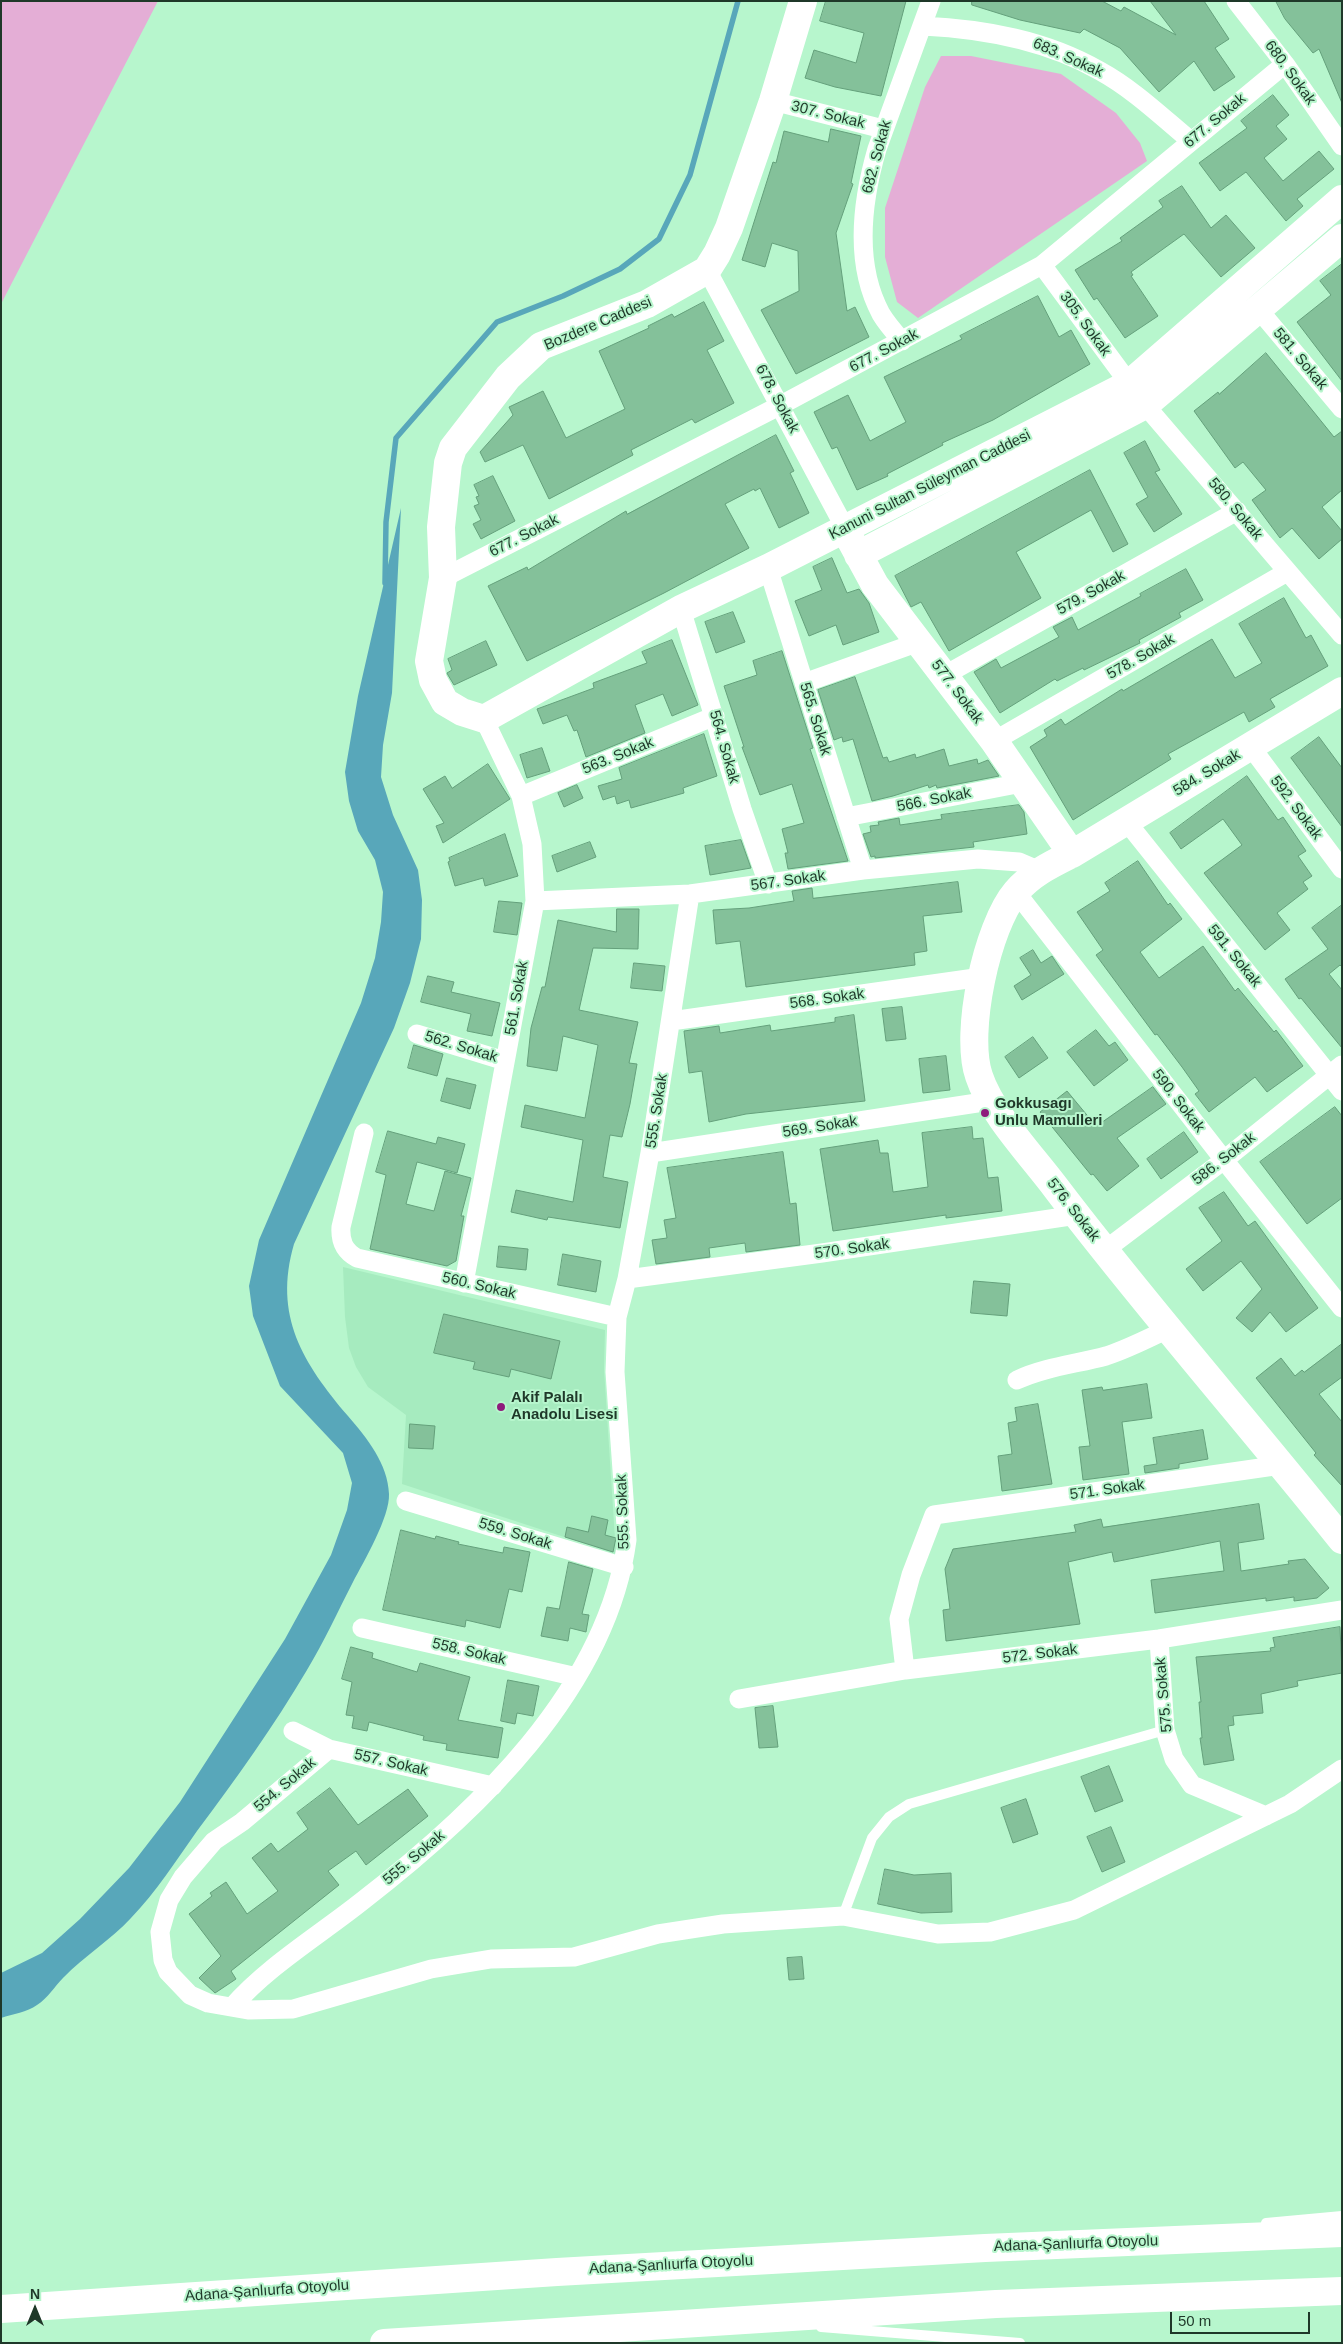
<!DOCTYPE html>
<html>
<head>
<meta charset="utf-8">
<style>
	body { margin:0 }
	#map { position:relative; width:1343px; height:2344px; overflow:hidden; background:#b7f6cd; font-family:Arial,sans-serif }
	canvas { display:block }
	.frame { position:absolute; inset:0; border:2px solid #1f3829; pointer-events:none }
	.north { position:absolute; left:10px; top:2284px; width:50px; height:50px; -webkit-text-stroke:4px #b7f6cd; paint-order:stroke; rotate:0deg; font-size:14px; font-weight:700; line-height:20px; text-align:center; color:#1f3829 }
	.north::after { content:''; display:block; margin:auto; width:18px; height:22px; background:#1f3829; clip-path:polygon(50% 0,100% 100%,50% 72%,0 100%) }
	.scale { position:absolute; left:1170px; top:2312px; width:140px; height:22px; box-sizing:border-box; border:2px solid #1f3829; border-top:0; padding-left:6px; font-size:15px; line-height:18px; white-space:nowrap; color:#1f3829; -webkit-text-stroke:4px #b7f6cd; paint-order:stroke }
</style>
</head>
<body>
<div id="map">
<canvas width="1343" height="2344"></canvas>
<div class="frame"></div>
<div class="north">N</div>
<div class="scale">50 m</div>
</div>
<script>
const context = document.querySelector('canvas').getContext('2d');
context.lineJoin = 'round';
function fillPath(path, color) { context.fillStyle = color; context.fill(path, 'evenodd'); }
function stroke(path, color, width, dash) { context.strokeStyle = color; context.lineWidth = width; context.lineCap = dash ? 'butt' : 'round'; context.setLineDash(dash || []); context.stroke(path); }
function label(font, color, halo, rows, align = 'center') {
  context.font = font + ' Arial,sans-serif'; context.lineWidth = 4; context.setLineDash([]); context.textBaseline = 'middle'; context.strokeStyle = halo; context.fillStyle = color; for (const [text, x, y, turn = 0] of rows) {
    context.save(); context.translate(x, y); context.rotate((+turn || 0) * Math.PI / 180); context.textAlign = isNaN(turn) ? turn : align; if (halo) context.strokeText(text, 0, 0); context.fillText(text, 0, 0); context.restore();
  }
}
fillPath(new Path2D(`
	M343,1267L605,1330L604,1369L616,1554L402,1484L406,1415L368,1387L356,1367L349,1348L345,1317Z`), '#a6ebbf');
fillPath(new Path2D(`
	M1,1H158L1,304Z
	M941,56H971L1061,74L1116,113L1140,143L1147,161L918,318L897,302L885,257V208L925,87Z`), '#e4aed6');
fillPath(new Path2D(`
	M401,508L392,693L383,745L381,777L393,815L418,870L422,900L421,939L410,983L394,1028L294,1244C273,1316 303,1363 348,1416C367,1438 388,1464 389,1494C390,1517 364,1561 353,1582C338,1611 324,1642 307,1670C274,1726 236,1779 197,1831C176,1861 156,1892 131,1918C111,1940 84,1956 63,1978C54,1987 48,1998 37,2005C27,2012 13,2014 1,2018V1973L42,1953L80,1919L129,1868L180,1802L285,1639L331,1555L347,1510L352,1483L343,1453L280,1386L253,1316L249,1286L259,1240L361,1003L375,958L381,922L383,892L375,860L358,831L349,801L345,772L358,696Z`), '#58a7ba');
stroke(new Path2D(`
	M385,583L386,522L396,438L497,322L563,296L620,269L659,239L690,175L738,1`), '#58a7ba', 5.5);
const building = new Path2D(`
	M826,1H906L881,96L835,87L805,78L814,50L856,63L864,33L820,21Z
	M972,1H1102L1121,11L1124,7L1176,35L1150,1H1204L1229,39L1215,48L1235,77L1214,91L1194,61L1159,92L1120,48L1084,29L1080,33L1020,20L972,5Z
	M1276,1H1342V103L1319,49L1313,53L1285,19Z
	M1273,95L1289,115L1276,126L1287,139L1264,158L1283,181L1319,151L1334,169L1297,199L1303,206L1286,221L1246,172L1220,191L1199,163L1247,128L1241,121Z
	M831,129L861,136L851,183L853,184L836,233L847,311L855,307L869,337L796,374L761,310L799,291L798,251L772,243L765,267L742,260L773,162L776,163L784,131L828,142Z
	M1182,186L1211,228L1226,215L1255,248L1221,277L1184,234L1131,272L1133,275L1131,276L1158,316L1125,338L1097,298L1094,300L1075,270L1122,241L1120,238L1163,207L1159,201Z
	M1342,264V381L1297,322L1331,295L1320,281Z
	M1038,296L1059,337L1071,330L1090,364L993,420L942,443L943,445L887,474L888,476L857,490L837,447L832,449L814,412L848,395L870,441L906,422L884,377L962,339L960,336Z
	M704,302L724,341L707,350L734,403L695,423L692,419L631,450L633,455L549,499L523,445L485,462L480,452L513,415L509,407L543,391L566,438L625,409L599,351L649,328L648,326L672,314L674,317Z
	M1266,353L1334,437L1342,431V490L1322,507L1342,531V539L1319,559L1292,528L1280,538L1252,500L1266,490L1243,462L1235,468L1194,411L1218,392L1219,394Z
	M776,435L794,471L790,473L809,513L779,528L760,488L755,491L754,489L725,504L749,548L664,593L527,661L488,586L527,567L528,570L626,511L627,514Z
	M1145,441L1160,470L1155,472L1182,514L1154,532L1136,504L1148,497L1124,453Z
	M1090,470L1128,544L1113,552L1091,510L1016,552L1041,598L949,651L921,602L911,607L895,576Z
	M493,476L515,521L481,539L473,524L481,520L474,506L479,504L476,497L479,496L474,485Z
	M832,558L847,593L859,589L869,603L879,632L843,645L836,625L809,636L795,601L822,590L813,567Z
	M1186,569L1203,600L1179,613L1181,617L1139,640L1140,643L1084,670L1083,668L1057,681L1055,679L1000,713L974,672L996,659L1001,668L1059,637L1053,627L1072,617L1078,630L1141,596L1140,594Z
	M1284,598L1306,638L1311,635L1328,666L1270,699L1275,707L1249,722L1244,712L1168,754L1171,759L1073,820L1030,747L1047,736L1044,730L1061,719L1065,725L1122,689L1123,691L1212,639L1235,678L1262,663L1239,624Z
	M733,612L745,642L716,653L705,622Z
	M672,640L698,705L672,716L663,694L635,705L645,733L586,757L577,730L574,731L567,715L543,724L537,709L594,688L593,683L647,663L642,652Z
	M486,641L497,665L454,685L448,675L447,673L452,670L448,659Z
	M782,651L813,748L810,749L848,861L788,869L785,853H788L782,829L804,823L792,784L760,795L742,747H744L724,686L757,675L753,661Z
	M855,677L883,758L887,757L889,762L915,754L916,758L944,749L949,766L977,759L978,764L988,760L999,776L937,788L936,785L929,788L928,785L893,796L872,801L853,739L843,742L842,737L834,740L818,690Z
	M704,734L717,776L683,788L684,793L631,808L629,800L617,804L615,796L603,800L598,786L622,779L619,768Z
	M1319,737L1342,768V827L1291,758Z
	M542,748L550,771L527,778L520,755Z
	M488,764L510,799L443,843L436,826L444,823L423,789L445,776L452,788Z
	M1247,776L1278,820L1283,817L1306,851L1298,856L1312,876L1303,882L1308,889L1277,913L1290,930L1265,950L1204,873L1242,845L1223,819L1181,849L1170,833Z
	M577,785L583,798L564,807L558,793Z
	M1019,805L1024,812L1027,834L973,842L974,847L875,858V856L871,857L863,834L871,832L870,826L879,825L878,822L899,818L900,825L942,819L941,815Z
	M505,834L518,876L485,886L483,878L455,886L448,862L450,861L449,858Z
	M741,840L751,868L710,875L705,846Z
	M590,842L596,857L557,872L552,856Z
	M1138,861L1168,905L1170,903L1182,919L1140,952L1159,978L1203,946L1235,991L1238,988L1274,1032L1276,1030L1303,1066L1267,1092L1255,1077L1209,1112L1195,1094L1199,1091L1182,1067L1157,1034L1155,1035L1096,955L1103,950L1077,912L1110,891L1105,883Z
	M958,882L962,912L923,916L927,951L914,953L915,965L746,987L740,941L716,944L713,910L749,908L794,901L792,891L812,888L813,898Z
	M499,901L522,903L517,935L494,932Z
	M1342,905V967L1340,965L1329,974L1342,990V1048L1301,998L1299,999L1285,979L1328,949L1312,928Z
	M617,909H639L638,949L593,948L579,1010L638,1022L629,1063L637,1064L630,1104L622,1137L610,1135L603,1177L628,1182L620,1228L548,1217L547,1220L511,1212L516,1190L573,1202L583,1140L521,1127L525,1105L585,1118L598,1045L563,1036L557,1071L527,1066L531,1028L542,987H545L558,920L616,932Z
	M1033,950L1041,963L1052,956L1064,974L1022,1000L1014,986L1031,975L1020,958Z
	M634,963L665,966L662,991L631,988Z
	M428,976L454,982L451,992L500,1003L492,1036L467,1031L471,1014L421,1002Z
	M902,1007L906,1039L886,1041L882,1009Z
	M854,1015L865,1101L746,1114L709,1122L702,1071L689,1073L684,1031L719,1026L720,1033L770,1025L771,1031L835,1022V1018Z
	M1096,1030L1109,1046L1115,1042L1128,1060L1094,1086L1067,1052Z
	M1033,1037L1048,1058L1019,1078L1005,1057Z
	M414,1045L443,1054L437,1076L408,1068Z
	M946,1056L950,1090L923,1093L919,1059Z
	M447,1078L476,1085L470,1109L441,1101Z
	M1153,1087L1166,1104L1117,1138L1139,1166L1107,1191L1093,1174L1091,1175L1040,1112L1067,1091L1096,1126Z
	M1335,1107L1342,1116V1198L1307,1224L1260,1162Z
	M972,1127L973,1139L983,1138L988,1178L998,1177L1002,1211L946,1218V1215L833,1231L820,1149L878,1140L880,1153H888L893,1192L928,1187L922,1133Z
	M388,1131L436,1144L438,1137L465,1144L457,1173L417,1162L406,1204L434,1211L445,1171L471,1178L461,1216H464L456,1261L447,1266L370,1249L386,1175L376,1172Z
	M1184,1132L1198,1152L1161,1179L1147,1159Z
	M783,1152L790,1204L796,1203L800,1245L746,1252L745,1243L709,1248L710,1257L656,1264L652,1240L667,1238L664,1220L676,1218L667,1168Z
	M1224,1192L1248,1226L1255,1221L1318,1308L1286,1332L1270,1312L1252,1332L1236,1318L1262,1289L1241,1261L1203,1291L1186,1269L1222,1241L1199,1208Z
	M499,1246L528,1249L526,1270L497,1267Z
	M563,1254L601,1261L596,1292L558,1285Z
	M974,1281L1010,1284L1007,1316L971,1313Z
	M444,1314L560,1341L551,1379L511,1369L509,1377L473,1369L475,1362L434,1353Z
	M1342,1344V1377L1319,1394L1342,1422V1486L1314,1455L1316,1453L1256,1378L1281,1358L1295,1376L1302,1370L1304,1372Z
	M1147,1384L1152,1418L1122,1422L1129,1474L1083,1480L1079,1447L1090,1446L1082,1390L1102,1387L1103,1390Z
	M1038,1404L1052,1484L1002,1491L998,1456L1012,1454L1008,1423L1017,1421L1015,1408Z
	M410,1424L435,1426L433,1449L409,1448Z
	M1203,1430L1208,1459L1179,1464V1468L1145,1473L1144,1466L1157,1464L1153,1438Z
	M1259,1504L1264,1539L1238,1543L1241,1571L1289,1564L1288,1561L1305,1559L1329,1588L1317,1598L1294,1601V1597L1266,1601V1598L1155,1613L1151,1580L1224,1571L1220,1541L1114,1562L1112,1552L1068,1562L1080,1624L946,1641L943,1610L950,1609L945,1569L953,1549L1076,1532L1074,1525L1101,1519L1103,1527Z
	M592,1516L608,1520L605,1535L616,1538L613,1552L565,1537L567,1527L588,1532Z
	M401,1530L435,1539L436,1536L459,1542L458,1544L503,1553L504,1547L530,1552L522,1592L509,1589L500,1628L466,1620L465,1627L383,1610Z
	M569,1562L593,1569L582,1614L589,1615L586,1632L570,1628L568,1641L541,1636L547,1607L559,1609Z
	M1340,1627L1342,1673L1297,1681L1298,1686L1261,1694L1263,1713L1233,1716L1234,1725L1228,1726L1234,1760L1204,1765L1200,1738H1202L1199,1702H1201L1196,1657L1271,1651L1270,1648L1275,1647L1273,1638Z
	M351,1647L373,1653L372,1658L417,1672L420,1663L470,1677L458,1720L503,1728L498,1758L446,1750L447,1744L423,1740L424,1736L369,1722L367,1731L352,1728L354,1716L346,1715L352,1682L342,1679Z
	M508,1680L539,1686L533,1716L517,1713L515,1724L501,1721Z
	M773,1706L778,1747L759,1748L755,1708Z
	M1109,1766L1123,1801L1095,1812L1081,1777Z
	M330,1788L358,1825L408,1789L428,1816L366,1865L356,1851L328,1871L339,1885L231,1971L236,1979L215,1993L199,1978L221,1956L189,1914L212,1896L210,1893L226,1882L247,1914L278,1891L252,1858L271,1843L278,1852L308,1829L297,1813Z
	M1026,1799L1038,1834L1013,1843L1001,1808Z
	M1111,1827L1125,1862L1102,1872L1087,1837Z
	M885,1869L914,1875L951,1873L952,1912L921,1913L878,1904Z
	M802,1957L804,1979L789,1980L787,1958Z`);
fillPath(building, '#84c19a');
stroke(building, '#64a07b', 1);
stroke(new Path2D(`
	M843,1916L872,1838L889,1817L909,1804L1165,1730
	M1266,2223L1342,2216
	M821,2327L1020,2343`), '#fff', 10);
stroke(new Path2D(`
	M1236,1L1285,64L1342,146
	M923,26C985,29 1046,40 1100,71C1133,89 1162,117 1191,141
	M773,101L883,129
	M1042,265L1145,405L1342,635
	M707,270L845,528
	M1259,310L1342,409
	M902,341C895,333 887,324 881,314C854,264 862,201 877,149L931,1
	M768,568L863,870
	M443,578L781,405L1042,265L1285,64
	M681,609L742,809L768,884
	M945,675L1237,511
	M804,683L919,642
	M994,741L1287,572
	M1251,747L1342,869
	M521,796L715,716
	M846,817L1022,783
	M1126,821L1342,1091
	M1016,892L1224,1160L1342,1308
	M535,901L690,894L863,870L978,859L1019,862L1040,871
	M671,1021L982,977
	M417,1034L505,1061
	M364,1133L341,1227C340,1241 344,1251 357,1258L617,1317
	M650,1153L990,1101
	M1105,1250L1224,1160L1342,1065
	M627,1279L822,1253L1077,1215
	M464,1283L535,901L532,844L521,796L484,719
	M1017,1380C1045,1367 1076,1364 1106,1356C1128,1349 1149,1338 1170,1328
	M406,1501L624,1567
	M362,1628L577,1677
	M1159,1639L1165,1730L1174,1759L1192,1785L1266,1816
	M905,1670L899,1619L911,1575L934,1515L1281,1465
	M739,1699L905,1670L1159,1639L1342,1610
	M293,1731L329,1749L493,1786
	M329,1749L242,1822L214,1841L183,1877L169,1900L160,1932L163,1960L168,1972L190,1995L208,2003L248,2010L293,2009L431,1969L491,1959L574,1957L658,1934L723,1924L843,1916L938,1934L990,1932L1074,1910L1290,1804L1342,1769
	M232,2007C268,1966 318,1936 361,1902C475,1814 607,1690 627,1540L615,1372L617,1317L627,1279L650,1153L690,894`), '#fff', 19);
stroke(new Path2D(`
	M803,1L773,101L729,228L717,254L707,270L647,304L541,346L508,377L453,448L448,463L441,527L443,578L429,661L433,680L445,702L462,712L484,719L681,609L768,568L1129,384L1342,199
	M850,539L875,585L994,741L1072,854
	M858,555L1145,405L1342,238
	M1342,691L1072,854C1052,864 1031,874 1016,892C987,926 964,1033 979,1076C991,1113 1032,1156 1056,1188C1147,1308 1248,1422 1342,1540`), '#fff', 28);
stroke(new Path2D(`
	M1,2309L557,2272L985,2248L1342,2233
	M384,2343L996,2304L1342,2291`), '#fff', 28);
for (const [x, y, r, color] of [
	[985,1113,5,"#8e1b7c"],
	[501,1407,5,"#8e1b7c"]
]) { const dot = new Path2D(); dot.arc(x, y, r, 0, 2 * Math.PI); context.fillStyle = color; context.fill(dot); stroke(dot, '#b7f6cd', 2); }
label('15px', '#1f3829', '#b7f6cd', [
	["683. Sokak",1068,58,24],
	["680. Sokak",1290,73,54],
	["307. Sokak",828,115,14],
	["677. Sokak",1215,121,-40],
	["682. Sokak",877,157,-75],
	["Bozdere Caddesi",598,324,-23],
	["305. Sokak",1085,324,54],
	["677. Sokak",884,351,-28],
	["581. Sokak",1300,359,50],
	["678. Sokak",777,399,62],
	["Kanuni Sultan Süleyman Caddesi",930,485,-27],
	["580. Sokak",1235,509,50],
	["677. Sokak",524,536,-27],
	["579. Sokak",1091,593,-29],
	["578. Sokak",1141,657,-30],
	["577. Sokak",957,692,53],
	["565. Sokak",815,719,73],
	["564. Sokak",724,747,74],
	["563. Sokak",618,756,-22],
	["584. Sokak",1207,773,-31],
	["566. Sokak",934,800,-11],
	["592. Sokak",1296,808,53],
	["567. Sokak",788,881,-8],
	["591. Sokak",1234,956,51],
	["561. Sokak",517,998,-80],
	["568. Sokak",827,999,-8],
	["562. Sokak",461,1047,17],
	["590. Sokak",1178,1101,52],
	["555. Sokak",657,1111,-81],
	["569. Sokak",820,1127,-9],
	["586. Sokak",1224,1159,-38],
	["576. Sokak",1073,1210,52],
	["570. Sokak",852,1249,-8],
	["560. Sokak",479,1286,13],
	["571. Sokak",1107,1490,-8],
	["555. Sokak",623,1512,-92],
	["559. Sokak",515,1534,17],
	["558. Sokak",469,1652,13],
	["572. Sokak",1040,1654,-7],
	["575. Sokak",1164,1695,-95],
	["557. Sokak",391,1763,13],
	["554. Sokak",285,1785,-40],
	["555. Sokak",414,1858,-40],
	["Adana-Şanlıurfa Otoyolu",1076,2244,-2],
	["Adana-Şanlıurfa Otoyolu",671,2265,-3],
	["Adana-Şanlıurfa Otoyolu",267,2291,-4]
]);
label('bold 15px', '#1f3829', '#b7f6cd', [
	["Gokkusagı",995,1104],
	["Unlu Mamulleri",995,1121],
	["Akif Palalı",511,1398],
	["Anadolu Lisesi",511,1415]
], 'left');
</script>
</body>
</html>
